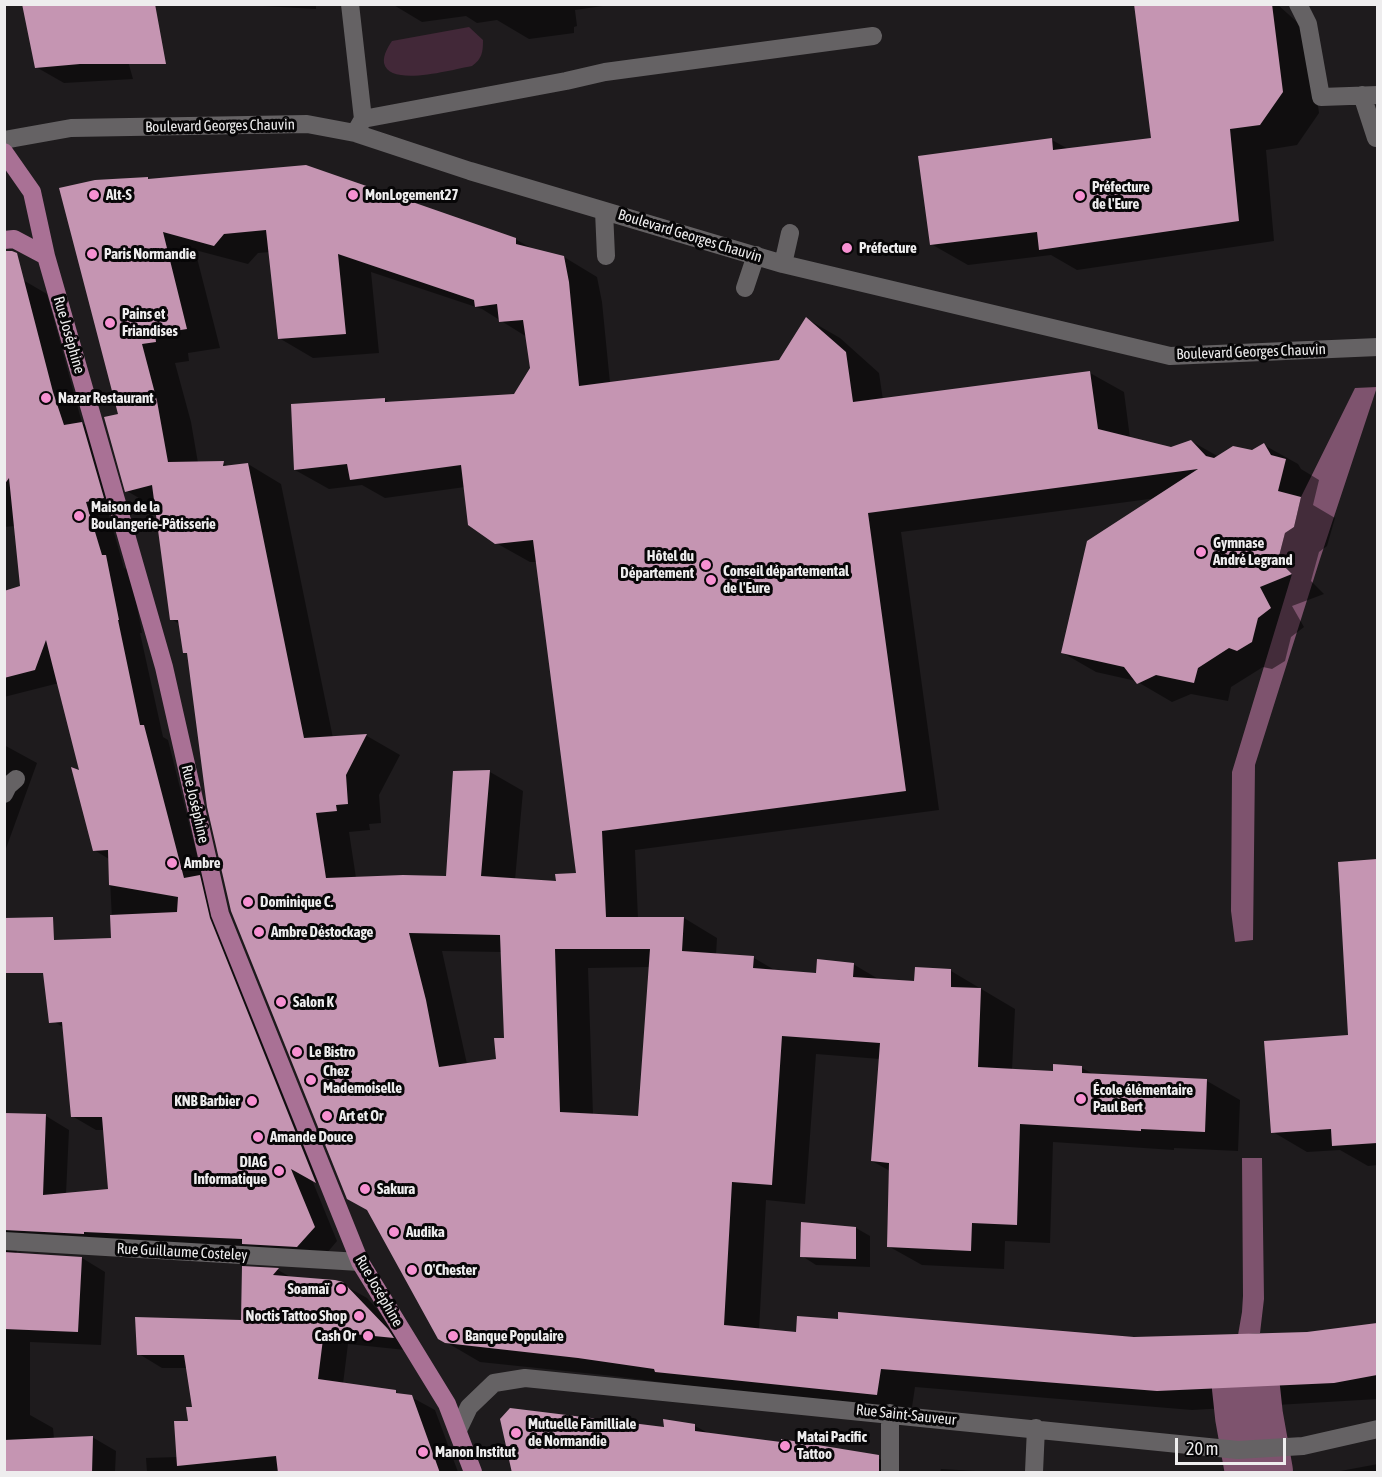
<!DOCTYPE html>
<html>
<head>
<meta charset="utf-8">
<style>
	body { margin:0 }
	#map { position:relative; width:1382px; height:1477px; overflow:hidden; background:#1e1b1d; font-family:"Asap Condensed",sans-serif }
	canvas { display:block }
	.frame { position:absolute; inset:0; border:6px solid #eeedee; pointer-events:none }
	.scale { position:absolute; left:1175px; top:1438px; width:111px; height:27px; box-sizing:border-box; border:3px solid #eeedee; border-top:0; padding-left:8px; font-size:18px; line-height:21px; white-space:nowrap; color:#eeedee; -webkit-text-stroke:4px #070607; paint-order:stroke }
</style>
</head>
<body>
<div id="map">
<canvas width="1382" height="1477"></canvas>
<div class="frame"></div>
<div class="scale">20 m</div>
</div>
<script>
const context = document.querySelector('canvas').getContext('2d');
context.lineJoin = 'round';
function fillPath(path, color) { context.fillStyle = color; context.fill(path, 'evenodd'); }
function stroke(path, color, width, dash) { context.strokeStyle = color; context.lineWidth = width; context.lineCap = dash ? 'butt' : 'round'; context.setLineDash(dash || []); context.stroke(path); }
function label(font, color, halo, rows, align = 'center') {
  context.font = font + ' "Asap Condensed",sans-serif'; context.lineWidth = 6; context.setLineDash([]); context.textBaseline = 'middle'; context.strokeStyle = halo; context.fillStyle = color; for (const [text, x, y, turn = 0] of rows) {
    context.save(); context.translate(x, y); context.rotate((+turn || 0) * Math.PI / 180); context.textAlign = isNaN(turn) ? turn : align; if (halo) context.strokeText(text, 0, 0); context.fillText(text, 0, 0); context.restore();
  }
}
fillPath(new Path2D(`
	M469,27L483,40C483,52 482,59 472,66C454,69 389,88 384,63C383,55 388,47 392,41Z`), '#422838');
fillPath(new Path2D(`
	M1377,387L1320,559L1255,765L1253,940L1235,942L1231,911L1232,772L1292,574L1278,560L1285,533L1294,527L1301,497L1355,388Z
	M1242,1158H1262L1264,1299L1260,1333L1238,1335L1242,1312L1243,1296Z
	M1259,1387L1263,1415L1232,1418L1231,1388Z`), '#7e536e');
fillPath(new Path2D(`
	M112,4L133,79L64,83L36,67Z
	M260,4H316V9L263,6Z
	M392,4H617L575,10L577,26L574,27V33L529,39L497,20L477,23L466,16L422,22Z
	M1135,4H1277L1308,32L1319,113L1297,145L1266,150L1274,241L1077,270L1051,255L968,265L931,244L920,157L1052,140L1070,150L1153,139Z
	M151,181L515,239L533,249L564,257L597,277L602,302L610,383L780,361L807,319L840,338L879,373L883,400L1090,373L1124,392L1130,438L1171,449L1191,441L1219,457L1252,452L1264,445L1298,464L1301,469L1319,480L1313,505L1335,518L1327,546L1319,552L1311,581L1324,594L1292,606L1304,627L1291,637L1285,661L1272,669L1263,667L1231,687L1228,701L1191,694L1172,702L1136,681L1096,672L1063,653L1157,498L901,532L939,810L635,850L638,919L684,918L717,938L716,955L754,958L778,972L818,975L853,964L880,980L916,982L951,971L1015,1009L1012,1070L1055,1073L1082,1068L1095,1075L1207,1081L1240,1100L1238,1151L1174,1148V1150L1053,1142L1050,1243L1005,1241L1004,1269L922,1265L888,1246L890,1171L872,1161L880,1059L816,1054L805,1204L766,1200L759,1330L798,1334L1134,1338L1307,1333L1378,1324V1399L1192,1410L915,1387L911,1414L613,1376L480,1362L439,1338L188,654L185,652L181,625L171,619L156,508L127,491L120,416ZM195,250L248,264L258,253L270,252L279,338L313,358L379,353L371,272L482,309L527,337L532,369L514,396L392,403L384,399L295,470L329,489L362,485L385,498L465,487L496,543L530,562H537L578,874L557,883L515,880L523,791L490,772L448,878H356L349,832L370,830L369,824L381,823L379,795L400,755L367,736L333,738L281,484L248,464L230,467L223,463H198L191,422L175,363L189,361L188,353L220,348ZM442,951L502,952L506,1039L498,1060L467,1064ZM650,967L640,1118L593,1115L588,968Z
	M23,280L47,294L82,423L105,437L126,511L109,515L124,568L130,570L142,633H140L163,737L168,740L203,879L233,933L338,1194L312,1180L337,1241L321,1260L18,1247L16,1254L82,1258L105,1272L101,1345L30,1342V1415L53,1428L54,1439L92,1437L116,1451L115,1472H4V1115L46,1116L69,1130L66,1194L109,1191L104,1130H96L72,1116L64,1028L55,1022L113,940L109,859L94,850L82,772L59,683L4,697V592L22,587L15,526L4,527V284Z
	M4,745L37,763L4,854Z
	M1378,861V1165L1368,1166L1340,1150L1307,1152L1273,1132L1350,1037L1339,863Z
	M856,1228L870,1236V1267L816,1265L802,1256Z
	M243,1268L278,1270L292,1278L342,1284L367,1298L415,1351L348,1344L343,1384L396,1392L402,1396L411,1397L435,1410L458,1472H279V1470L259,1472H147L146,1458L178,1457L194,1408L188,1368H162L139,1354L242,1322Z
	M695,1426L710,1434L874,1456L890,1465V1472H513L666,1429Z
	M1378,1464V1472H1335Z
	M941,1469L992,1472H993H940Z`), '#0007');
stroke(new Path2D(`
	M1246,1388L1249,1416L1259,1472`), '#7e536e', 68);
fillPath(new Path2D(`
	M22,4H155L166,64H80L35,68Z
	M1134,4H1272L1283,92L1260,125L1230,129L1239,221L1039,250L1037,232L930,245L918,156L1052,138L1053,150L1151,138Z
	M306,165L516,238V244L564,256L569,282L579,386L779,360L806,317L846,352L853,402L1090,371L1098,429L1171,447L1191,440L1206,456L1214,458L1233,446L1252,450L1264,443L1271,455L1286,459L1278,491L1301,497L1294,527L1285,533L1278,560L1292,574L1260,587L1271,608L1258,618L1252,642L1237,651L1229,648L1198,668L1194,683L1156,675L1137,684L1124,667L1061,653L1087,541L1198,469L868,513L906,791L602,831L606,917H684L682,951L754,956L753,968L816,973L817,959L854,963L853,977L914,981L915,967L951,969V987L981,988L978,1067L1053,1071V1064L1082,1066V1073L1207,1079L1205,1132L1141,1129V1131L1020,1124L1017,1225L972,1223L971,1251L887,1247L889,1163L871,1161L880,1043L782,1036L772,1185L732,1182L724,1325L796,1332L797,1316L838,1319V1312L1134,1337L1307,1332L1377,1323V1375L1334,1383L1157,1391L881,1369L877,1395L655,1372L654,1369L578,1358L445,1343L438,1339L367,1210L347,1199L231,911L207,807L187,653H183L178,620H170L152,485L125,492L104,417L118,414L59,188L95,180L148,177V179ZM266,230L278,339L346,334L338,254L474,300L475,307L497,304L499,322L523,320L530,368L514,394L385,402V398L291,404L294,470L347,464L350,480L461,465L468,525L495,544L533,540L576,873L555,874L556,881L481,876L490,770L453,771L446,876L403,875L326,878L316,813L337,811L336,805L348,804L346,775L367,734L304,738L248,463L223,466L224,461L168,462L157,401L142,344L156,342L155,334L187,329L163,232L214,246L224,234ZM409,933L500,935L504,1038H494L496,1059L439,1067L426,1000ZM555,949H650L638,1116L560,1112Z
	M4,251H12L17,253L53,392L64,425L82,422L104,498L86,502L102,555H106L119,620H118L140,725H144L184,878L200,875L210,918L316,1183L291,1169L315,1227L297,1247L242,1244V1239L84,1232V1234L4,1230V1113L46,1114L43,1195L108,1189L102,1117H71L62,1022L49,1023L43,973H4V918L53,917L54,940L111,938L110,915L177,912L178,897L109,885L108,850L93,851L71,767L79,770L46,640L35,670L4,678V591L20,586L9,478L4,485Z
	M1377,859V1143L1332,1146L1331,1129L1271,1133L1264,1041L1348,1035L1338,862Z
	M801,1222L856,1227V1259L800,1257Z
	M4,1252L82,1257L78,1332L4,1329Z
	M242,1266L279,1268L273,1275L335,1280L343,1282L388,1329L394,1338L324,1331L318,1379L396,1390V1393L412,1395L440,1473H278L276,1456L177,1466L174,1421H188L186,1407H192L184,1355H137L135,1317L241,1320Z
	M510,1408L664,1427L663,1419L695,1424V1431L781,1442V1439L879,1455V1473H512L500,1419Z
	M93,1436L92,1473H4V1440Z`), '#c595b2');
stroke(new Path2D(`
	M350,4L363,119
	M1298,4L1308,24L1321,97L1378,95
	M1362,95L1376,138
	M355,133L363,119L566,81L605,72L873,36
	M4,140L71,128L307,124L355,133L470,171L783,264L1170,356L1378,347
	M604,211L606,256
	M783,264L790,233
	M745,288L756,255
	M4,794L8,786L16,779
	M4,1241L360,1262
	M458,1430L469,1407L494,1383L525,1378L1238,1450L1303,1446L1378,1429
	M890,1472V1413
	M1034,1472L1036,1428`), '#656264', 18);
stroke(new Path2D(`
	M4,152L32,192L46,256L164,667L220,914L360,1262L447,1404L473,1472
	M4,240L14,239L46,256`), '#a97195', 18);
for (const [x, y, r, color] of [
	[94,195,6,"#f690d1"],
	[353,195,6,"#f690d1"],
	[1080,196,6,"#f690d1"],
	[847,248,6,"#f690d1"],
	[92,254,6,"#f690d1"],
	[110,323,6,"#f690d1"],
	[46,398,6,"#f690d1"],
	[79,516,6,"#f690d1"],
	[1201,552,6,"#f690d1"],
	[706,565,6,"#f690d1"],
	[711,580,6,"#f690d1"],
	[172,863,6,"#f690d1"],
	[248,902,6,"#f690d1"],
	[259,932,6,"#f690d1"],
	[281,1002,6,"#f690d1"],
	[297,1052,6,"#f690d1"],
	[311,1080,6,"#f690d1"],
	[1081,1099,6,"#f690d1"],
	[252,1101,6,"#f690d1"],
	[327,1116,6,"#f690d1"],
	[258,1137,6,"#f690d1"],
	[279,1171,6,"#f690d1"],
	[365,1189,6,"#f690d1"],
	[394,1232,6,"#f690d1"],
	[412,1270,6,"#f690d1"],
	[341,1289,6,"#f690d1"],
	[359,1316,6,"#f690d1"],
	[368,1336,6,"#f690d1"],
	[453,1336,6,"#f690d1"],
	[516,1433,6,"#f690d1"],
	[785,1446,6,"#f690d1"],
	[423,1452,6,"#f690d1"]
]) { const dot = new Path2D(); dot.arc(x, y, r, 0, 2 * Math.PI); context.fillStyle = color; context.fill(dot); stroke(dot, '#070607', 2); }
label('15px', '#eeedee', '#070607', [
	["Boulevard Georges Chauvin",220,126,-1],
	["Boulevard Georges Chauvin",690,236,17],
	["Rue Joséphine",69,335,74],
	["Boulevard Georges Chauvin",1251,352,-2],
	["Rue Joséphine",195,804,77],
	["Rue Guillaume Costeley",182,1252,3],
	["Rue Joséphine",379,1291,60],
	["Rue Saint-Sauveur",906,1415,6]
]);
label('bold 15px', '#eeedee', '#070607', [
	["Préfecture",1092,187],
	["de l'Eure",1092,204],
	["Alt-S",106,195],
	["MonLogement27",365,195],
	["Préfecture",859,248],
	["Paris Normandie",104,254],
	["Pains et",122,314],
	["Friandises",122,331],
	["Nazar Restaurant",58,398],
	["Maison de la",91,507],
	["Boulangerie-Pâtisserie",91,524],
	["Gymnase",1213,543],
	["André Legrand",1213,560],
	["Hôtel du",694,556,"right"],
	["Département",694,573,"right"],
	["Conseil départemental",723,571],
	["de l'Eure",723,588],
	["Ambre",184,863],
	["Dominique C.",260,902],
	["Ambre Déstockage",271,932],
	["Salon K",293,1002],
	["Le Bistro",309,1052],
	["Chez",323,1071],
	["Mademoiselle",323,1088],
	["École élémentaire",1093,1090],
	["Paul Bert",1093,1107],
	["KNB Barbier",240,1101,"right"],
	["Art et Or",339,1116],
	["Amande Douce",270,1137],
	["DIAG",267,1162,"right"],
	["Informatique",267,1179,"right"],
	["Sakura",377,1189],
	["Audika",406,1232],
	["O'Chester",424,1270],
	["Soamaï",329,1289,"right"],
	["Noctis Tattoo Shop",347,1316,"right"],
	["Cash Or",356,1336,"right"],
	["Banque Populaire",465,1336],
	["Mutuelle Familliale",528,1424],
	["de Normandie",528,1441],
	["Matai Pacific",797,1437],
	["Tattoo",797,1454],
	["Manon Institut",435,1452]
], 'left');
</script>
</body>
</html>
